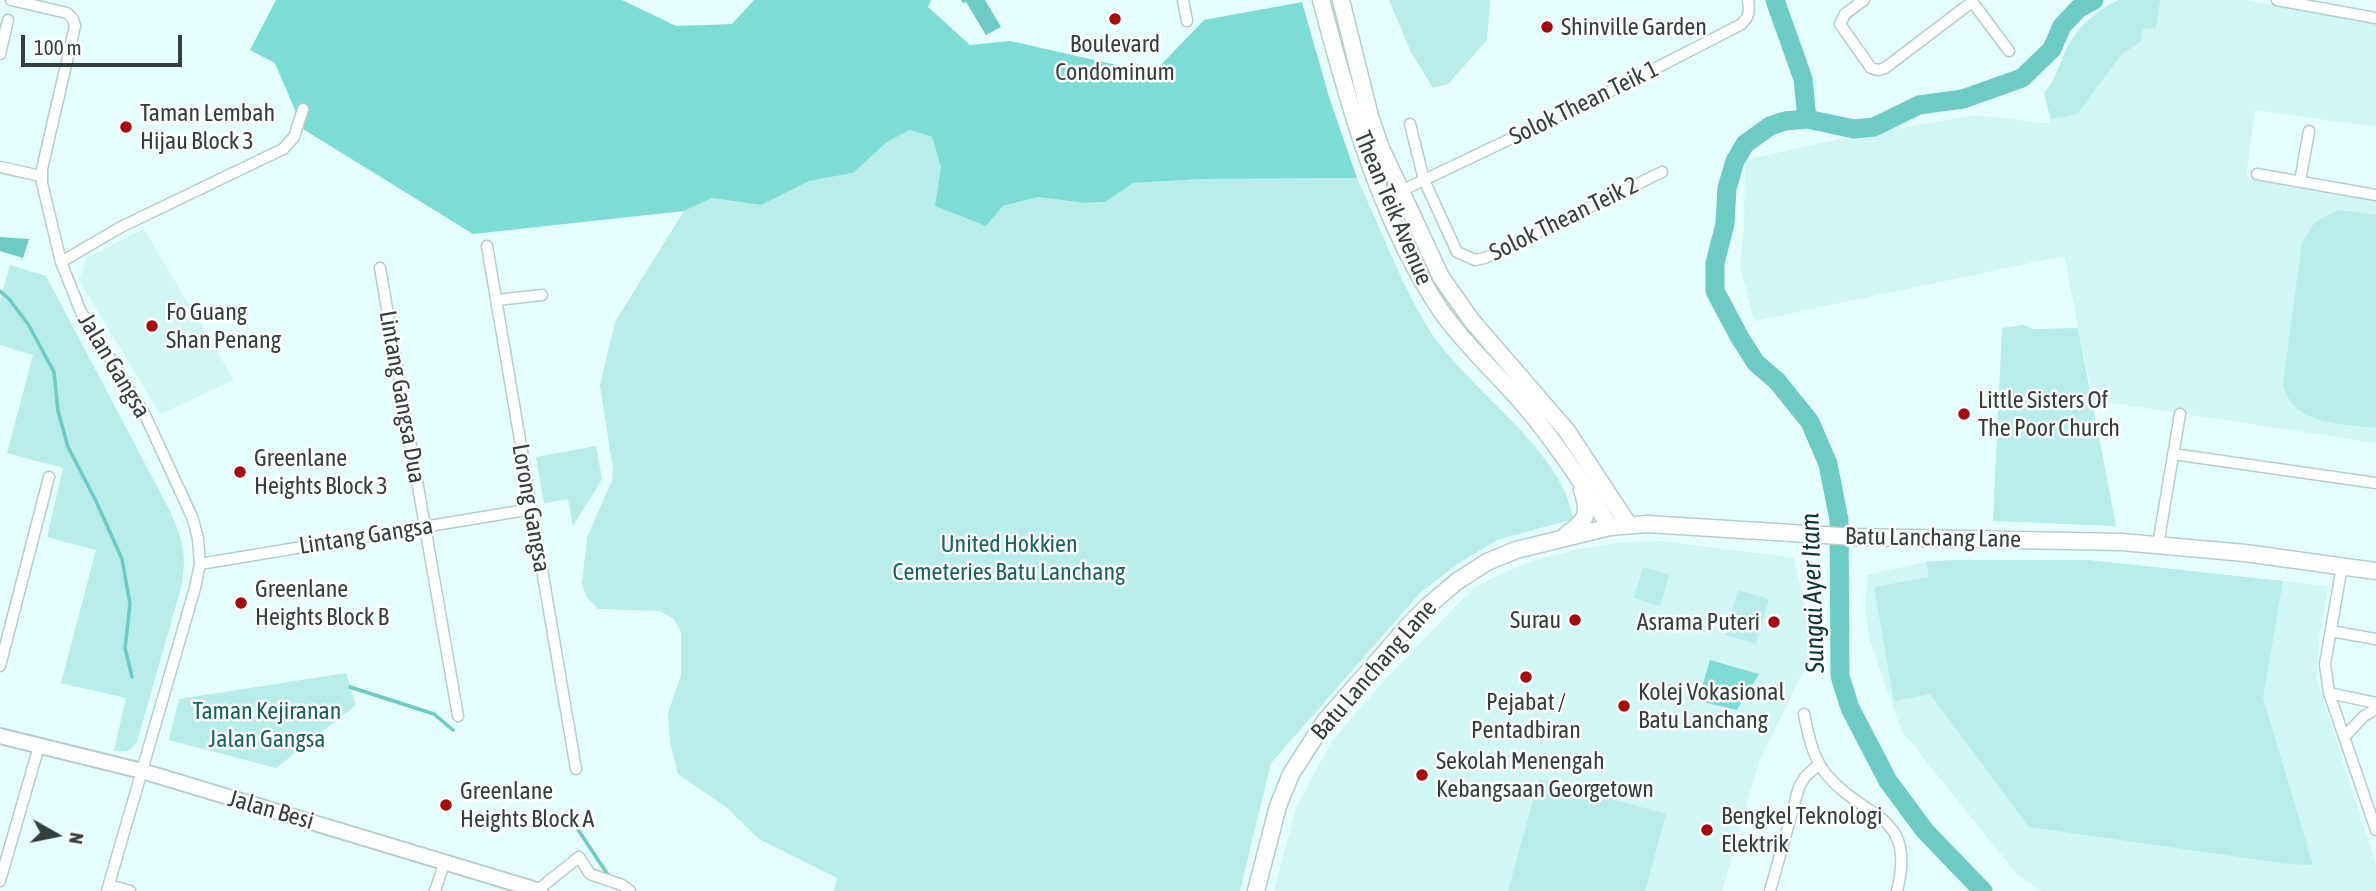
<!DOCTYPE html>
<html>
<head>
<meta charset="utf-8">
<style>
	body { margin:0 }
	#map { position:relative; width:2376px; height:891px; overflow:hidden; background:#e4fffd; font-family:"Asap Condensed",sans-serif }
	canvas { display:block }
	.north { position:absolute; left:21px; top:800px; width:70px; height:70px; -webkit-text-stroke:5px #fff; paint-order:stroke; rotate:99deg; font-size:19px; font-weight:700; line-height:28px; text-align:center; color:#333e3d }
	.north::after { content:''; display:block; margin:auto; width:24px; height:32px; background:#333e3d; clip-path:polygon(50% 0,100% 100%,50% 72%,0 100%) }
	.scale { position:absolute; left:21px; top:35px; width:161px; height:32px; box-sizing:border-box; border:4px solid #333e3d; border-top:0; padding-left:9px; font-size:21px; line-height:24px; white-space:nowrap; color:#333e3d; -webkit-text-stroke:5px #fff; paint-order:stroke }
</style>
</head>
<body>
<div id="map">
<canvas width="2376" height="891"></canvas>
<div class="north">N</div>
<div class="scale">100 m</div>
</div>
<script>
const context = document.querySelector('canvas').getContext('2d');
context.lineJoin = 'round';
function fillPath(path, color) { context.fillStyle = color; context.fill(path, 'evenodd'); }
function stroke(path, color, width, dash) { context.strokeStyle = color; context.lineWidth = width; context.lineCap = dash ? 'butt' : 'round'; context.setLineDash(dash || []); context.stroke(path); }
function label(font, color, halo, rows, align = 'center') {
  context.font = font + ' "Asap Condensed",sans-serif'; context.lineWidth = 5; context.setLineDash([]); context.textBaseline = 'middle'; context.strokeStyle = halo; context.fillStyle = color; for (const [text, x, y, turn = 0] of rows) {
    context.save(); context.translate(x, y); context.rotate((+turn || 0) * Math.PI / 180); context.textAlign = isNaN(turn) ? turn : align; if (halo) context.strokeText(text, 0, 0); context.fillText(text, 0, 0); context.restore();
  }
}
fillPath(new Path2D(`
	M2119,0H2245L2376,23V127L2255,110L2246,176L2376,198V443L2093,400L2064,256L1754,321L1740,266L1744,227L1745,160L1849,137L1975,115L2051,124L2044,93L2051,85L2069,44L2085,23L2110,4Z
	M144,229L234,380L160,414L79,280L86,258Z
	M1661,541L1794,558L1810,634L1807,663L1759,762L1722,891H1274L1296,808L1331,742L1382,683L1474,587L1530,561L1579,549L1616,543Z
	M1954,560H2088L2328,586L2320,631L2316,678L2376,864V891H2041L2016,873L1901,730L1870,641L1865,611L1867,575L1926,562Z`), '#d1f6f3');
fillPath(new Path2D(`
	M1389,0H1490L1487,40L1448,84L1433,88L1411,52Z
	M2119,0H2160L2156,29L2143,28L2141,41L2121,55L2077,114L2051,119L2044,93C2057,79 2060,60 2069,44C2080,24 2099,9 2119,0Z
	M910,130L932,137L941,168L986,226L1003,206L1038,197L1084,203L1105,202L1133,183L1202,179L1357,178C1379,225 1400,281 1426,325C1464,388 1563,448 1573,519L1497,540L1456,565L1420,593L1271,763L1240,891H834L837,878L759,839L726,807L678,774L670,742L668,713L681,675V632L673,618L659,611L598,609L586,596L582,583L587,537L612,481L613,469L600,385L615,322L684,211L712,198L761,205L809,181L853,173L887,142Z
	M2338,210L2376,215V428C2342,423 2292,426 2283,384L2302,243L2315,222Z
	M10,265L46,276L170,511C182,539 187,553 182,584L137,742C131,752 125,752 114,751L126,698L61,683L96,550L47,537L63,468L7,453L33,355L0,345V300Z
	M2024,325L2033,329L2078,328L2116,526L1993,521L2002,328Z
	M596,446L602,479L573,526L568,499L544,503L536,457Z
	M1954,560H2088L2283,581L2263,698L2313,865L2289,864L2029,827L1930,694L1894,701L1874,587L1929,577L1926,562Z
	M1643,567L1669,575L1660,606L1634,598Z
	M1738,590L1769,599L1756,644L1725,635Z
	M346,673L356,705L276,768L169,740L179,699Z
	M1539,779L1666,814L1645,891H1508Z`), '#b8ede9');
fillPath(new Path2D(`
	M276,0H622L676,26L732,24L754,0H931L928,7L970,45L1010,41L1153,73L1204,20L1302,2L1329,97L1357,178L1202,179L1133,183L1105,202L1084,203L1038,197L1003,206L986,226L935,206L941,168L932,137L910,130L887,142L853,173L809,181L761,205L712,198L684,211L473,234L303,129L275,63L250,50Z
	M1710,660L1759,674L1737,710L1698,701Z`), '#7edcd7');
fillPath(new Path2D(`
	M961,0H985L1001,27L986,35L966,2L963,3Z
	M0,237L29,239L23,258L0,251Z`), '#6dcac5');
stroke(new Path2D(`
	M0,291L9,299L28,324L54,372L58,411L68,447L96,501L122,559L130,604L125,648L132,677
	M350,687L434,714L453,730
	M571,819L610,878`), '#6dcac5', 3.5);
stroke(new Path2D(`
	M1775,0L1803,79L1807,119
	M1983,891L1925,831L1888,781L1850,708L1840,676L1839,520L1828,464L1810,422L1777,381L1756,363L1740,338L1715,291V263L1725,224L1727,188L1735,161L1745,144L1770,126L1785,121L1807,119L1854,129L1874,127L1919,105L1963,99L2022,78L2052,49L2062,26L2079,8L2094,0`), '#6dcac5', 19);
const street = new Path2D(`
	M11,0L67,13L73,19L75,26L42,169V183L61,262L81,312L145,415L193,519L198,539L200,564L195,588L107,891
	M1183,0L1187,21
	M1864,0L1845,14L1840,24L1871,68L1878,70L1885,68L1972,2
	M1971,0L2009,51
	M2277,0L2376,18
	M0,54L8,20
	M1410,124L1424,180L1457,252L1475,260L1485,258L1662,172
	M0,167L41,176
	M2257,174L2376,195
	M2300,181L2309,131
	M1401,191L1621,86L1740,25C1749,18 1750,11 1748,0
	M487,246L576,769
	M61,262L121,227L283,149L294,137L303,109
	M380,268L458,716
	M497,300L542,295
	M2173,454L2376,483
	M2158,545L2180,414
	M200,564L532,509
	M2342,566L2325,664L2329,693L2376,830
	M2331,631L2376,639
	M0,666L49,477
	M2329,693L2376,703
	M1804,714C1808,734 1813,758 1826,774C1865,821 1917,812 1897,891
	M2345,736L2364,716L2376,709
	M0,881L39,746
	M109,885L130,891
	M539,889L579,857L590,874L622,885L630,891
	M435,891L445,861
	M1770,891L1799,787L1805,777L1819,764`);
const secondary = new Path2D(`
	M0,736L142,771L540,891`);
const primary = new Path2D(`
	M1321,0C1348,101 1376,207 1432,297C1456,337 1494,370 1525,406C1557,444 1584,485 1610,527
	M1341,0L1370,116L1381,148L1441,277L1472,321L1567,431L1628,524
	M1567,534C1587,520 1590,514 1582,490
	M1256,891L1278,806L1291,774L1325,721L1408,626L1428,606L1456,582L1487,562L1516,550L1610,527L1647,524L1856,537L2122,542L2245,553L2376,571`);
stroke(street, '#b4cecc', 13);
stroke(secondary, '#b4cecc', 18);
stroke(primary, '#b4cecc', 19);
stroke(street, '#fff', 10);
stroke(secondary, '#fff', 14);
stroke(primary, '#fff', 16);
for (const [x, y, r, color] of [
	[1115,19,7,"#a40c0e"],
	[1547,27,7,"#a40c0e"],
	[126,127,7,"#a40c0e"],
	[152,326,7,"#a40c0e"],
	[1964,414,7,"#a40c0e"],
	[240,472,7,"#a40c0e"],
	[241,603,7,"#a40c0e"],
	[1575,620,7,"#a40c0e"],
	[1774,622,7,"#a40c0e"],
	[1526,677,7,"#a40c0e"],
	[1624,706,7,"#a40c0e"],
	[1422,775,7,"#a40c0e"],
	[446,805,7,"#a40c0e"],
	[1707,830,7,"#a40c0e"]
]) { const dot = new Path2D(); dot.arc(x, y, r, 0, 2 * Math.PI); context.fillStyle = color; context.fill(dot); stroke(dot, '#fff', 2.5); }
label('24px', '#333e3d', '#fff', [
	["Shinville Garden",1561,27],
	["Boulevard",1115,44,"center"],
	["Condominum",1115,72,"center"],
	["Taman Lembah",140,113],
	["Hijau Block 3",140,141],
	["Fo Guang",166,312],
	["Shan Penang",166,340],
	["Little Sisters Of",1978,400],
	["The Poor Church",1978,428],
	["Greenlane",254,458],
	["Heights Block 3",254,486],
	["Greenlane",255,589],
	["Heights Block B",255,617],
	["Surau",1561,620,"right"],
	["Asrama Puteri",1760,622,"right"],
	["Kolej Vokasional",1638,692],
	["Batu Lanchang",1638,720],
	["Pejabat /",1526,702,"center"],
	["Pentadbiran",1526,730,"center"],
	["Sekolah Menengah",1436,761],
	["Kebangsaan Georgetown",1436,789],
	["Greenlane",460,791],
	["Heights Block A",460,819],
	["Bengkel Teknologi",1721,816],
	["Elektrik",1721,844]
], 'left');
label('24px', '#333e3d', '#fff', [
	["Solok Thean Teik 1",1584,103,-26],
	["Thean Teik Avenue",1393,208,67],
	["Solok Thean Teik 2",1564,219,-26],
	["Jalan Gangsa",114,366,59],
	["Lintang Gangsa Dua",402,397,80],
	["Lorong Gangsa",531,508,80],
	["Lintang Gangsa",366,536,-9],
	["Batu Lanchang Lane",1933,538,1],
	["Batu Lanchang Lane",1374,670,-49],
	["Jalan Besi",271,810,16]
]);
label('24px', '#166461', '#fff', [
	["United Hokkien",1009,544],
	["Cemeteries Batu Lanchang",1009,572],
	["Taman Kejiranan",267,711],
	["Jalan Gangsa",267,739]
]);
label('italic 26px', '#083634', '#fff', [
	["Sungai Ayer Itam",1813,593,-92]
]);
</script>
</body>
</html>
